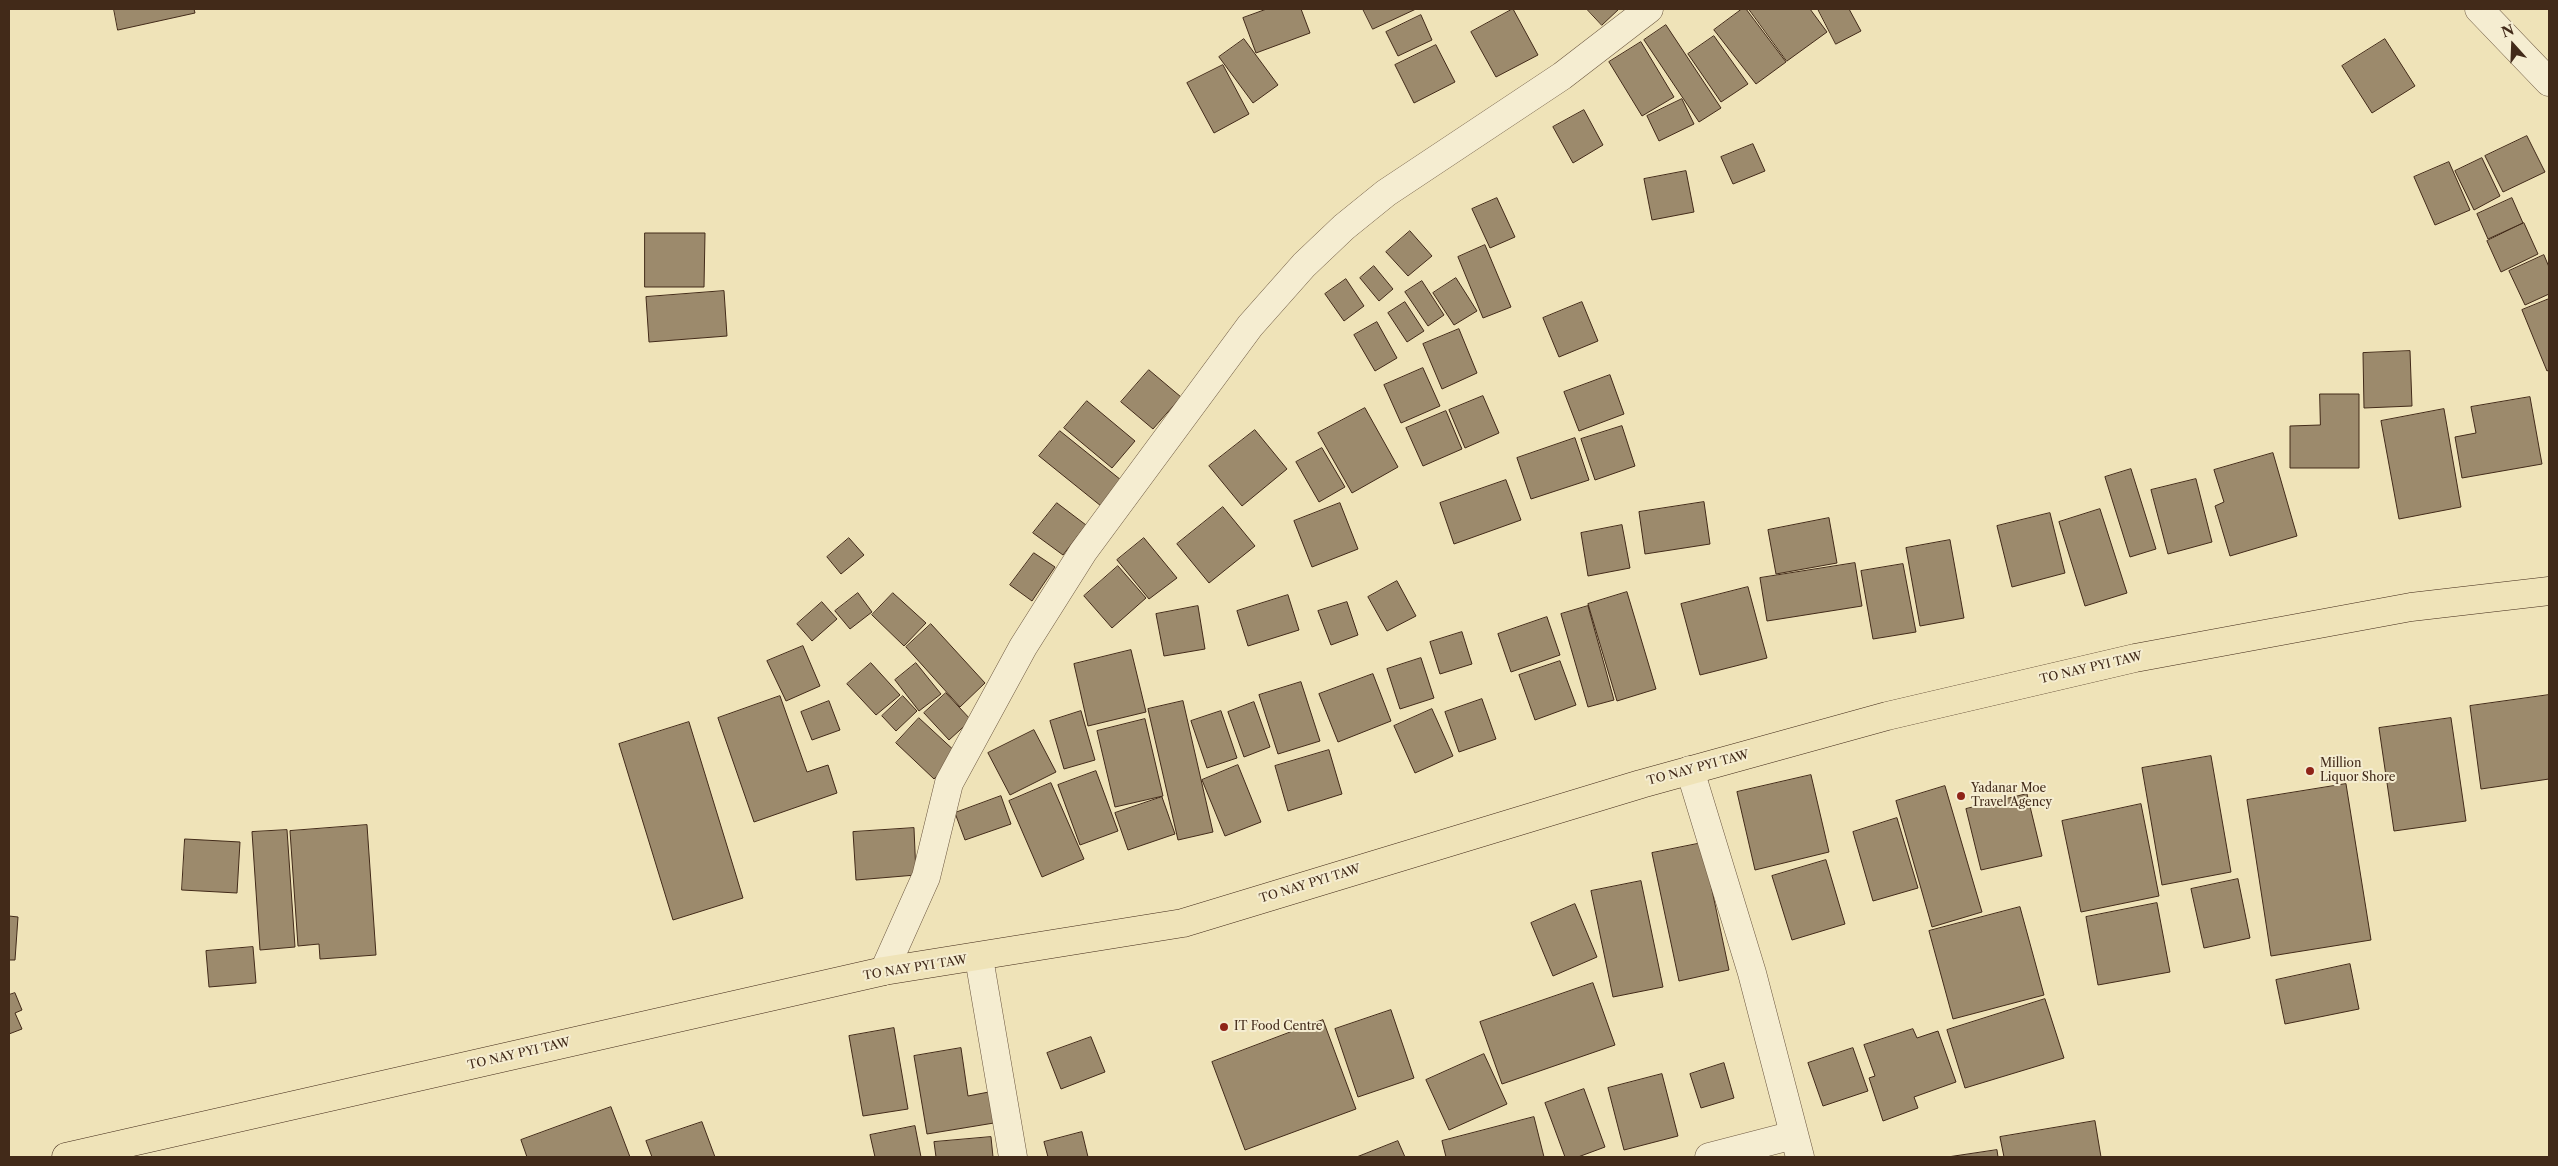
<!DOCTYPE html>
<html>
<head>
<meta charset="utf-8">
<style>
	body { margin:0 }
	#map { position:relative; width:2558px; height:1166px; overflow:hidden; background:#efe3b8; font-family:"Libre Caslon Text",serif }
	canvas { display:block }
	.frame { position:absolute; inset:0; border:10px solid #422a19; pointer-events:none }
	.north { position:absolute; left:2488px; top:20px; width:50px; height:50px; -webkit-text-stroke:4px #f5edd1; paint-order:stroke; rotate:340deg; font-size:14px; font-weight:700; line-height:20px; text-align:center; color:#422a19 }
	.north::after { content:''; display:block; margin:auto; width:18px; height:22px; background:#422a19; clip-path:polygon(50% 0,100% 100%,50% 72%,0 100%) }
</style>
</head>
<body>
<div id="map">
<canvas width="2558" height="1166"></canvas>
<div class="frame"></div>
<div class="north">N</div>
</div>
<script>
const context = document.querySelector('canvas').getContext('2d');
context.lineJoin = 'round';
function fillPath(path, color) { context.fillStyle = color; context.fill(path, 'evenodd'); }
function stroke(path, color, width, dash) { context.strokeStyle = color; context.lineWidth = width; context.lineCap = dash ? 'butt' : 'round'; context.setLineDash(dash || []); context.stroke(path); }
function label(font, color, halo, rows, align = 'center') {
  context.font = font + ' "Libre Caslon Text",serif'; context.lineWidth = 4; context.setLineDash([]); context.textBaseline = 'middle'; context.strokeStyle = halo; context.fillStyle = color; for (const [text, x, y, turn = 0] of rows) {
    context.save(); context.translate(x, y); context.rotate((+turn || 0) * Math.PI / 180); context.textAlign = isNaN(turn) ? turn : align; if (halo) context.strokeText(text, 0, 0); context.fillText(text, 0, 0); context.restore();
  }
}
const building = new Path2D(`
	M114,9H194L195,13L118,30Z
	M1267,9H1301L1310,33L1256,53L1243,18Z
	M1363,9H1416L1373,29Z
	M1513,9L1538,55L1496,77L1471,32Z
	M1587,9H1619L1602,25Z
	M1742,9H1746L1786,62L1756,84L1714,30Z
	M1749,9H1810L1827,32L1787,61Z
	M1818,9H1849L1861,31L1836,44Z
	M1421,15L1432,40L1398,56L1386,32Z
	M1666,25L1721,108L1699,122L1644,40Z
	M1714,36L1748,84L1721,102L1688,54Z
	M1244,39L1278,85L1253,103L1219,57Z
	M2385,39L2415,86L2372,113L2342,66Z
	M1641,42L1674,97L1642,116L1609,62Z
	M1436,45L1455,82L1414,103L1395,65Z
	M1223,65L1249,114L1214,133L1187,83Z
	M1682,99L1694,124L1659,141L1647,116Z
	M1584,110L1603,145L1573,163L1553,127Z
	M2527,136L2545,172L2503,192L2485,156Z
	M1753,144L1765,171L1733,184L1721,157Z
	M2482,158L2500,196L2474,210L2455,171Z
	M2449,162L2470,210L2435,225L2414,177Z
	M1686,171L1694,212L1652,220L1644,179Z
	M1497,198L1515,237L1490,248L1472,209Z
	M2512,198L2523,223L2488,239L2477,214Z
	M2524,223L2538,254L2501,272L2487,241Z
	M1410,231L1432,256L1408,276L1386,252Z
	M645,233H705L704,287H645Z
	M1485,245L1511,307L1483,318L1458,257Z
	M2544,255L2549,267V294L2525,305L2509,271Z
	M1374,266L1393,289L1379,301L1360,278Z
	M1456,278L1477,311L1454,325L1433,293Z
	M1346,279L1364,306L1344,321L1325,294Z
	M1422,281L1444,315L1428,326L1405,292Z
	M724,291L727,336L649,342L646,297Z
	M2549,299V370L2547,371L2522,310Z
	M1405,302L1424,331L1407,342L1388,313Z
	M1582,302L1598,341L1559,357L1543,318Z
	M1377,322L1397,358L1375,371L1354,335Z
	M1459,329L1477,373L1442,389L1423,344Z
	M2410,351L2412,406L2364,408L2363,353Z
	M1423,368L1440,406L1401,423L1384,385Z
	M1149,370L1181,397L1153,429L1121,402Z
	M1610,375L1624,414L1579,431L1564,392Z
	M2320,394H2359V468H2290V426L2320,425Z
	M1483,396L1499,433L1465,448L1449,410Z
	M2530,397L2542,464L2462,478L2455,437L2476,433L2471,407Z
	M1087,401L1135,441L1112,468L1064,428Z
	M1365,408L1398,467L1352,493L1318,433Z
	M2444,409L2461,507L2399,519L2381,421Z
	M1446,411L1462,449L1423,466L1406,428Z
	M1622,426L1635,466L1595,480L1581,439Z
	M1255,430L1287,469L1242,506L1209,466Z
	M1060,431L1121,480L1101,506L1039,456Z
	M1575,438L1589,480L1531,499L1517,458Z
	M1322,448L1345,487L1319,502L1296,462Z
	M2273,453L2297,536L2230,556L2215,506L2224,502L2214,470Z
	M2131,469L2156,549L2130,557L2105,477Z
	M2196,479L2212,542L2168,554L2151,490Z
	M1506,480L1521,520L1454,544L1440,503Z
	M1704,502L1710,544L1645,554L1639,512Z
	M1057,503L1086,525L1063,555L1033,533Z
	M1340,503L1358,549L1312,567L1294,521Z
	M1223,507L1255,546L1209,583L1177,544Z
	M2100,509L2127,593L2085,606L2059,522Z
	M2050,513L2065,573L2012,587L1997,526Z
	M1829,518L1837,563L1776,574L1768,530Z
	M1622,525L1630,568L1588,576L1581,533Z
	M849,538L864,555L841,574L827,557Z
	M1144,538L1177,578L1149,599L1117,560Z
	M1950,540L1964,618L1920,626L1906,548Z
	M1034,553L1055,567L1032,601L1010,585Z
	M1855,563L1862,606L1767,621L1760,578Z
	M1903,564L1916,632L1873,639L1861,571Z
	M1118,566L1146,598L1112,628L1084,596Z
	M1397,581L1416,616L1387,631L1368,597Z
	M1748,587L1767,658L1700,675L1681,604Z
	M1627,592L1656,689L1617,701L1588,604Z
	M858,593L872,612L850,629L835,611Z
	M893,593L926,623L904,646L872,615Z
	M1288,595L1299,630L1248,646L1237,611Z
	M822,602L837,619L812,641L797,624Z
	M1347,602L1358,635L1331,645L1318,611Z
	M1198,606L1205,649L1164,656L1156,614Z
	M1588,606L1614,700L1588,707L1561,614Z
	M1547,617L1560,655L1511,672L1498,634Z
	M931,624L985,683L960,707L906,647Z
	M1462,632L1472,664L1440,674L1430,642Z
	M803,646L820,686L786,701L767,661Z
	M1131,650L1146,712L1088,726L1074,664Z
	M1421,658L1434,698L1400,709L1387,669Z
	M1560,661L1576,705L1535,720L1519,675Z
	M871,663L900,695L876,715L847,684Z
	M916,663L941,694L919,711L895,680Z
	M1373,674L1391,721L1338,742L1319,694Z
	M1301,682L1320,741L1278,754L1259,695Z
	M946,693L971,720L949,740L924,713Z
	M2549,695V779L2481,789L2470,706Z
	M780,696L807,772L828,765L837,793L754,822L718,718Z
	M903,696L917,711L896,731L882,716Z
	M1482,699L1496,739L1459,752L1445,712Z
	M829,701L840,730L812,740L801,712Z
	M1183,701L1213,832L1178,840L1148,709Z
	M1254,702L1270,747L1244,757L1228,712Z
	M1432,709L1453,756L1415,773L1394,726Z
	M1081,711L1095,760L1064,769L1050,721Z
	M1221,711L1237,758L1207,768L1191,721Z
	M919,718L958,754L934,779L896,743Z
	M2451,718L2466,821L2394,831L2379,728Z
	M1145,719L1163,796L1115,807L1097,731Z
	M689,722L743,898L673,920L619,744Z
	M1034,730L1056,772L1010,795L988,753Z
	M1329,750L1342,794L1288,811L1275,766Z
	M2211,756L2231,872L2162,885L2142,768Z
	M1238,765L1261,822L1225,836L1202,780Z
	M1096,771L1118,831L1080,845L1058,785Z
	M1811,775L1829,852L1755,870L1737,792Z
	M1051,783L1084,859L1042,877L1009,801Z
	M2346,784L2371,940L2271,956L2247,800Z
	M1945,786L1982,912L1932,927L1896,801Z
	M2027,794L2042,856L1981,870L1966,809Z
	M1001,796L1011,824L965,840L955,813Z
	M1162,797L1175,834L1128,850L1115,813Z
	M2141,804L2159,896L2081,912L2062,821Z
	M1897,818L1918,888L1873,901L1853,832Z
	M367,825L376,955L320,959L319,944L298,946L290,831Z
	M914,828L916,875L856,880L853,832Z
	M287,830L295,947L260,950L252,832Z
	M185,839L240,842L237,893L182,890Z
	M1702,843L1729,970L1679,981L1652,853Z
	M1826,860L1845,924L1792,940L1772,876Z
	M2238,879L2250,938L2204,948L2191,889Z
	M1641,881L1663,987L1613,997L1591,891Z
	M2157,903L2170,972L2098,985L2086,917Z
	M1575,904L1597,957L1553,976L1531,923Z
	M2020,907L2044,995L1953,1019L1929,931Z
	M9,916L18,917L15,960H9Z
	M253,947L256,983L209,987L206,951Z
	M2350,964L2359,1009L2285,1024L2276,980Z
	M1593,983L1615,1045L1502,1084L1480,1022Z
	M15,993L22,1010L15,1013L22,1029L9,1034V995Z
	M2045,999L2064,1058L1965,1088L1947,1030Z
	M1391,1010L1414,1078L1358,1097L1335,1029Z
	M1323,1020L1356,1109L1245,1150L1212,1062Z
	M894,1028L908,1109L863,1116L849,1036Z
	M1913,1029L1917,1038L1938,1031L1956,1082L1914,1097L1918,1108L1883,1121L1869,1078L1875,1076L1864,1045Z
	M1091,1037L1105,1072L1061,1089L1047,1053Z
	M961,1048L968,1096L994,1091L1000,1122L927,1134L914,1056Z
	M1853,1048L1868,1091L1823,1106L1808,1063Z
	M1484,1054L1507,1104L1449,1130L1426,1080Z
	M1724,1063L1734,1098L1701,1108L1690,1074Z
	M1662,1074L1678,1136L1624,1150L1608,1088Z
	M1584,1089L1605,1147L1578,1157H1565L1545,1103Z
	M611,1107L630,1157H527L521,1140Z
	M1534,1117L1544,1157H1446L1442,1141Z
	M2095,1121L2101,1157H2004L2000,1137Z
	M702,1122L715,1157H652L646,1141Z
	M915,1126L921,1157H875L870,1135Z
	M1082,1132L1088,1157H1048L1044,1142Z
	M991,1137L993,1157H936L934,1142Z
	M1398,1141L1405,1157H1357Z
	M1997,1150L1998,1157H1948Z`);
fillPath(building, '#9c8a6c');
stroke(building, '#422a19', 1);
const minor = new Path2D(`
	M2479,9L2549,82
	M1690,770L1752,973L1800,1157
	M979,958L1013,1157
	M884,971L926,877L949,783L1023,647L1083,552L1250,326L1304,265L1344,227L1386,193L1562,76L1649,9
	M1709,1157L1794,1135`);
const primary = new Path2D(`
	M66,1157L884,971L1183,923L1641,784L1887,716L2135,658L2411,607L2549,591`);
stroke(minor, '#6d5841', 29);
stroke(primary, '#422a19', 29);
stroke(minor, '#f5edd1', 28);
stroke(primary, '#efe3b8', 28);
for (const [x, y, r, color] of [
	[2310,771,5,"#8f2418"],
	[1961,796,5,"#8f2418"],
	[1224,1027,5,"#8f2418"]
]) { const dot = new Path2D(); dot.arc(x, y, r, 0, 2 * Math.PI); context.fillStyle = color; context.fill(dot); stroke(dot, '#f5edd1', 2); }
label('12px', '#422a19', '#f5edd1', [
	["TO NAY PYI TAW",2091,668,-13],
	["TO NAY PYI TAW",1698,768,-15],
	["TO NAY PYI TAW",1310,884,-17],
	["TO NAY PYI TAW",915,968,-9],
	["TO NAY PYI TAW",519,1054,-13]
]);
label('12px', '#422a19', '#f5edd1', [
	["Million",2320,764],
	["Liquor Shore",2320,778],
	["Yadanar Moe",1971,789],
	["Travel Agency",1971,803],
	["IT Food Centre",1234,1027]
], 'left');
</script>
</body>
</html>
